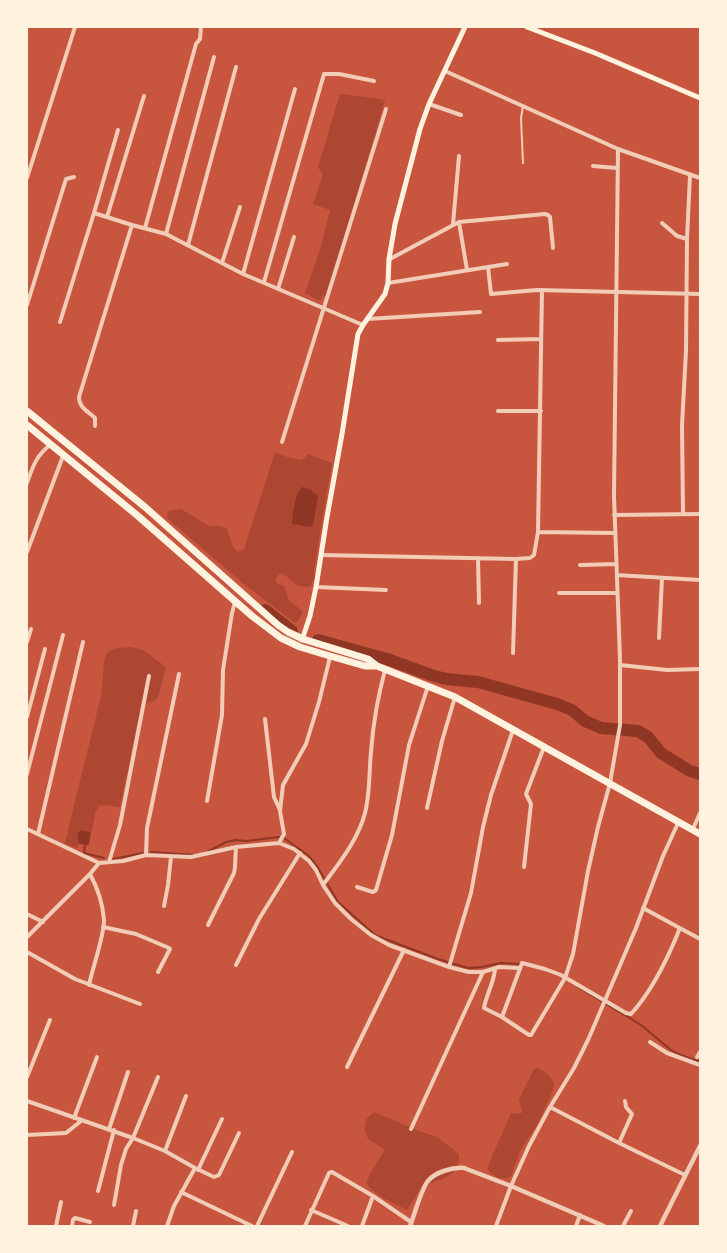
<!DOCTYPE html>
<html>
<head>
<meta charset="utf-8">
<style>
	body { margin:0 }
	#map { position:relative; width:727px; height:1253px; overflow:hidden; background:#c8553d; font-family:Overpass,sans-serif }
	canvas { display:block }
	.frame { position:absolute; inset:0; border:28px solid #fff3e0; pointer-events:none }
</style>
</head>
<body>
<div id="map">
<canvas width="727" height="1253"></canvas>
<div class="frame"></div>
</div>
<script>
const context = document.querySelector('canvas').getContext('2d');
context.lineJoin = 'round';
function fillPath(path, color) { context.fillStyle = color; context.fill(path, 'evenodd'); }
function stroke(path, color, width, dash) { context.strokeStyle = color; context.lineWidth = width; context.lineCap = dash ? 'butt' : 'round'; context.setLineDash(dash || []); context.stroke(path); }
fillPath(new Path2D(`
	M340,94L381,99L385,101L326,297L323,295L320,301L305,293L320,250L330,210L313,204L323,175L318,167Z
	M275,452L287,457L302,460L308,454L332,463L314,570L315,576L311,586C295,590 292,579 282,573C277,575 275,578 276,583L284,586L289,600L303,612L299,620L295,623L245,585L167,518L168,511L181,509L209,526H221L227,529L233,547L238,552L244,549ZM297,495L307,527L298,526L292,521Z
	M131,647L143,650L166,667L159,695L156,700L141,705L120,807C113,807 106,804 99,806L95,814L92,832L81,830L77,833L79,844L77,848L65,844C76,794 89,746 101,696C103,687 103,662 106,655C109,647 124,648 131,647Z
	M537,1068C547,1072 556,1079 553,1090L538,1123L520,1151L511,1176C504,1182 490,1176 487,1168L511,1113L520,1114L522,1112L519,1099L534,1069Z
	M374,1112L419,1131L437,1137L459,1154C461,1177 438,1180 422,1186L407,1210C395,1204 373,1195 367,1184C368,1172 379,1162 384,1150C380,1145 377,1145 372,1142C365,1138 363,1126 367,1119C367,1118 373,1113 374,1112Z`), '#ae4732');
fillPath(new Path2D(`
	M302,487L311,490L318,496L313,526L307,527L292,524C293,512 294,496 302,487Z
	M81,830L91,832L89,845L79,844L77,833Z`), '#8f3625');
stroke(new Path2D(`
	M85,844L84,853L104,858
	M151,852L193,855
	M207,852L226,842L236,840L247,841L278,837L284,838L309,856L317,866L338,902L375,935L438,959L468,968L482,967L501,963L520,964
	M113,859L143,853
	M578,987L641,1025L671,1050L678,1054L700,1062`), '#8f3625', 2);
stroke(new Path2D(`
	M265,610L292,631
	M318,640L387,659L431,675L446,679L478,682L557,704L572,710L585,721L601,728L638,731L648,737L661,753L690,771L700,774`), '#8f3625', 12);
stroke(new Path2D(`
	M523,106L521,118L523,163`), '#f1ccb7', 2);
stroke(new Path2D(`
	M445,71L618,149L700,178
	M429,104L461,115
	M593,166L617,168
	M27,178L75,27
	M94,213L132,225L166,234L243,274L363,325
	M107,217L144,96
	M459,222L467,270
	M662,223L677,236L687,239
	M453,224L459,156
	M145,228L196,44L200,39L201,27
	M166,234L214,57
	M188,245L236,67
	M390,259L459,222L545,214L548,215L550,217L553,248
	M222,263L240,207
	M488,267L491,294L537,290L700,294
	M243,274L295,89
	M264,282L324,74H339L374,81
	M388,283L507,264
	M278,289L294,237
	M27,305L66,179L74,177
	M367,319L480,312
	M60,322L94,213L118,130
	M498,340L541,339
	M498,411H541
	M95,426V418C88,411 79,408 79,397L132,225
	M282,442L386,109
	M27,483C33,466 36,456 50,445
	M683,514L682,425L686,351L687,239L690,175
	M614,515L700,514
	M538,532L614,533
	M27,552L63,456
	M321,555L516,559L530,558L534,555L538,532L542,290
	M478,558L479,603
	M580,565L616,564
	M617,575L700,580
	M316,587L386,590
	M559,593H617
	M659,638L662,578
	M27,642L31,629
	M513,653L516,559
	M620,665L667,670L700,669
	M27,717L45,649
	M265,719L274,797L280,810
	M27,774L63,635
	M207,801L222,715L223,670L232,613L235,602
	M427,808L442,741L455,697
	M27,829L99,863L123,861L146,855L191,857L236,847L279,843L294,849L309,861L316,870L323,885L335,903L351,919L371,935L389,945L449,967L469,972H483L411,1129
	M693,829L700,813
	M38,834L83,642
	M279,843L284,834L280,811L283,785L306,744L319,702L330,657
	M146,855L147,828L179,674
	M109,862L120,825L149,676
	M524,867L531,804L526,794L544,747
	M323,885C339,863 358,840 365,813C370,794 369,772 371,752C373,725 378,696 385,670
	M357,887L373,892L376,890L392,835L409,745L428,686
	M164,906L168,885L171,857
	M643,908L700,939
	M27,914L43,922
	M208,925L234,873L235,867L236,847
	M103,927L136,934L169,948L170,949L158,972
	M27,937L90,874L99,863
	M27,952L75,979L140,1004
	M236,965L259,919L300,853
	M449,967L471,893L483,827L491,795L513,730
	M495,969C494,983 486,995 484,1008L502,1017L529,1035H531L565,978L573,954L588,871L598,827L610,783L620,725V659L614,496L618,149
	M483,972L499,967L519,968
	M89,985C93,966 104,937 104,920C103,905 97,887 90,874
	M502,1017L522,963L545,969L561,975L626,1013L631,1014C653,990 668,958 680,928
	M650,1042L667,1053L700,1065
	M697,1057L700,1052
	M347,1067L404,950
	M27,1077L50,1020
	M27,1101L133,1138L165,1151L195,1168L214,1177L219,1175L239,1133
	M550,1107L619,1143L685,1175
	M74,1118L97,1057
	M109,1129L128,1072
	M27,1135L66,1133L81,1121
	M619,1143L632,1114L626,1107L625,1101
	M165,1151L186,1096
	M198,1170L222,1119
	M98,1191L114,1130
	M181,1192L252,1226
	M114,1205L121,1165L126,1149L133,1138L158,1077
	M311,1210L348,1226
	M56,1226L61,1202
	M72,1226L73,1220L75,1218L90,1222
	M133,1226L136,1211
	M167,1226L174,1206L195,1168
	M257,1226L292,1152
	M305,1226L329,1173L332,1172L373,1196L411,1222
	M362,1226L373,1196
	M496,1226L511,1186L529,1146L550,1107L574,1068L588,1040L636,928L663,856L678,823
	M576,1226L580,1215
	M623,1226L631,1211`), '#f1ccb7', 4);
stroke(new Path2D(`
	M410,1226C414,1216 422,1187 428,1181C435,1172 453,1167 464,1168L511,1186L604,1226
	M660,1226L700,1146`), '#f1ccb7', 4.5);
stroke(new Path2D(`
	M527,27L595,53L700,98
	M302,640L310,616L316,587L327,517L342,434L358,334L363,325L385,294L388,283L389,259L395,224L420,129L429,104L465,27`), '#fff3e0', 5);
stroke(new Path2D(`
	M27,411L145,507L278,625L288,632L303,639L368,659L377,666L455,697L700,834
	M27,425L138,516L252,616L281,638L300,647L330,656L365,666H377`), '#fff3e0', 7);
</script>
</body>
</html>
